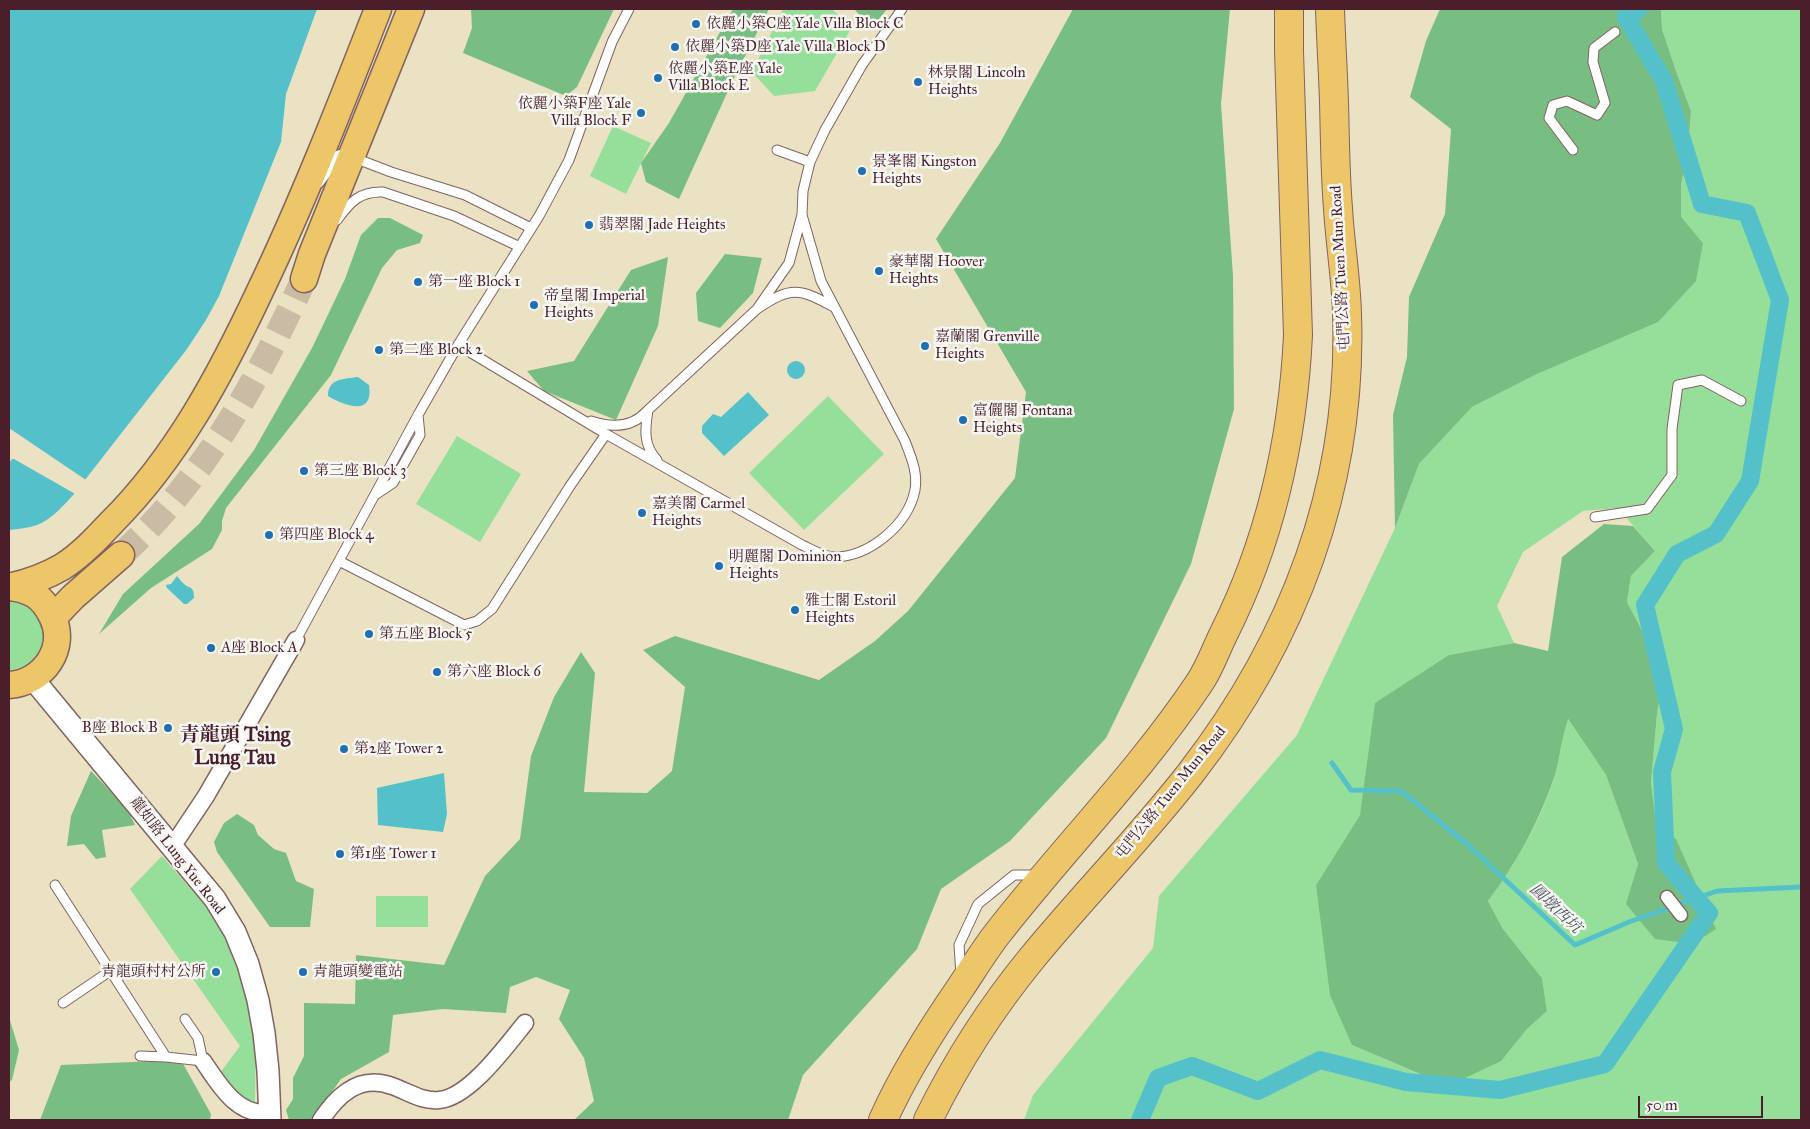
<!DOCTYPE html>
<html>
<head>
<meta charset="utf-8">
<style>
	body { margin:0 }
	#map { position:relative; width:1810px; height:1129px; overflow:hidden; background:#eae2c3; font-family:"IM FELL Great Primer",serif }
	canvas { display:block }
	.frame { position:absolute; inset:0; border:10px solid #4a1f2b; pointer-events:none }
	.scale { position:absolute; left:1638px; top:1096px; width:125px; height:22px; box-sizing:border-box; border:2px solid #4a1f2b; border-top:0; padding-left:6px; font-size:15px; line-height:18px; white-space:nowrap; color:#4a1f2b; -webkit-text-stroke:4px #f6f6f2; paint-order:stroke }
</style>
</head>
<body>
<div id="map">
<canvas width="1810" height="1129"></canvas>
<div class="frame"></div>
<div class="scale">50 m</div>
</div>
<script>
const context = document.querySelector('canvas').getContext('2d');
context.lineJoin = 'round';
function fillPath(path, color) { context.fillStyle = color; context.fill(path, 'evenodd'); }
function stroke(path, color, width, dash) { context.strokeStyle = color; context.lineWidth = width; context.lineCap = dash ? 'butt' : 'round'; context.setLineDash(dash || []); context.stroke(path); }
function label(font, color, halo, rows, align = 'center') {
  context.font = font + ' "IM FELL Great Primer","Noto Serif TC",serif'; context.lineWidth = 5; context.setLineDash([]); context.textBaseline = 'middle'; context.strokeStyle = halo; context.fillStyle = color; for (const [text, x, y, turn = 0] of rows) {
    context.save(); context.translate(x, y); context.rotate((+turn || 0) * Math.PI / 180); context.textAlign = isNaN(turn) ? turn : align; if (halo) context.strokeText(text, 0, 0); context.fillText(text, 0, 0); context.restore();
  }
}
fillPath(new Path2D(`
	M783,9H832L852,27L815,91L774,96L752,72Z
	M1661,9H1801V1120H1024L1033,1095L1153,948L1159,896L1297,735L1395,528L1419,464L1472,407L1539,373L1703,243L1681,218V185L1688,151L1691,111L1676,71L1662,29ZM1618,508L1655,551L1631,576L1627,602L1664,672L1657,714L1651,782L1657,832L1627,905L1638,864L1606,775L1567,718C1563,737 1560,756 1555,775C1541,820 1517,863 1488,901L1503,929L1542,978L1547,1011L1526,1030L1447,1086L1352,1045L1316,885L1360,815L1449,655L1514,643L1497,606L1523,552L1583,511Z
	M613,126L651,143L626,194L590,176Z
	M828,396L884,454L804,530L749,473Z
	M457,436L521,474L480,542L416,504Z
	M9,598C15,600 22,601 28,604C57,620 44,668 9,670Z
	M162,856L218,920L238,962L256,1027L255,1105L242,1101L220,1073L240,1046L130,889Z
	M376,896H428V927H376Z`), '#96df9a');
fillPath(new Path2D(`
	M471,9H614L577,87L566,96L463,53L472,28Z
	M733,9H769L732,82L679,199L646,182L641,163L669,123Z
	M854,9H887L872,28Z
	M1073,9H1230L1221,104L1233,276L1234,409L1191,564L1106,738L1010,841L941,889L917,949L803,1075L788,1120H574L594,1101L584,1058L559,1019L570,990L536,977L510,987L506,1013L443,1009L393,1015L389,1052L341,1079L312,1120H289L286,1110L293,1099V1078L304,1056V1003L355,1004L356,955L444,965L485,876L520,839L531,756L554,697L581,652L595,673L584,792L647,793L672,771L685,687L643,650L675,636L819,680L875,641L908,611L1015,478L1026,392L936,239L1000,143Z
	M1440,9H1661L1662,29L1676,71L1691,111L1688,151L1681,185V217L1703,243L1696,281L1658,322L1539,373L1472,407L1419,464L1395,528L1393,415L1407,357L1409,297L1445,214L1451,129L1410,97L1426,41Z
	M378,218H390L423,235L420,243L397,250L382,268L331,375L226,508L222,521V530L212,549L151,588L99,634L123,594L199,524L254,450L312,348L345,279L361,235Z
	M725,254L762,258L753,293L720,328L698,321L696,293Z
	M668,257L658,326L616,420L544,391L527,371L574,361L631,270Z
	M1604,524L1633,526L1655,551L1631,576L1627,602L1664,672L1657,714L1651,782L1657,831L1676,839L1716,929L1693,944L1655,939L1626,904L1638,864L1606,775L1568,719C1562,737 1560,757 1555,775C1540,820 1517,863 1488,901L1503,929L1542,978L1547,1011L1526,1030L1501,1061L1448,1086L1352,1045L1330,995L1316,885L1360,815L1375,703L1449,655L1514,643L1548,651L1562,557Z
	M91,771L127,809L135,825L102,830L106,857L96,859L84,844L67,846L71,816Z
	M237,814L254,825L258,835L274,849L286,853L296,881L314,889L310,927H270L217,852L214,842L224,823Z
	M9,1017L19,1050L12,1080L9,1082Z
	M181,1060L211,1114L210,1120H40L61,1065Z`), '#78be82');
fillPath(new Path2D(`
	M9,9H317L286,94L281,142L219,296L206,320L187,349L74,494C64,505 52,519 37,525C28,528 18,529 9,530Z
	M787 370a9 9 0 1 1 18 0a9 9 0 1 1-18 0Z
	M358,377L369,385C374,417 345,406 328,396C328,378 344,379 358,377Z
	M748,392L769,415L724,456L702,433V426L713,414L721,417Z
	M177,576C179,578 180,580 182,582C189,590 194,584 194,598L187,604H184L167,588L166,585L171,584Z
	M444,773L447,814L443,832L378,825L377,788Z`), '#54c1ca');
fillPath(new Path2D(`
	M9,428L86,480L88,481L77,495L14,459H12L9,463Z`), '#eae2c3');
stroke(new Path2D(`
	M1332,763L1351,790L1401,791L1466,843L1575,945L1629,922L1717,891L1801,887`), '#54c1ca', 5);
stroke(new Path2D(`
	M1140,1120L1158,1078L1192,1066L1258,1091L1320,1060L1406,1082L1500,1090L1605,1064L1709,913L1666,863L1662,772L1674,729L1645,605L1677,554L1716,534L1750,481L1780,300L1747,213L1702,204L1664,81L1626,17L1639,9`), '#54c1ca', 18);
stroke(new Path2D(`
	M121,555C204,480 258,380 304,279`), '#cabba5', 26, [26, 13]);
const service = new Path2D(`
	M777,150L810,162
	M1573,150L1549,118L1553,105L1567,101L1597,115L1605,103L1593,62L1594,48L1615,32
	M352,157L391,172L465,195L531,228
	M337,220C350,202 360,191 383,192L454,216L520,247
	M757,309L789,263L802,215L803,191L810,162L825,130L862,65L902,9
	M458,345L606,434L802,545C811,549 824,557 834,557C869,557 908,525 915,490C918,472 911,457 905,441L821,281L802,215
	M591,421C612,428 632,428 647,411
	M657,460C643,445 645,429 648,410L757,309C791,286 799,288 834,307
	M375,495L393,483L420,435L418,415
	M1595,517L1647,509L1672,475V429L1678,385L1702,380L1741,401
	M339,561L464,625L477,621L492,609L570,486L606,434
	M296,640L418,415L458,345L539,216L569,160L612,42L629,9
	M55,885L166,1057
	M961,975L959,945L978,904L1014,875H1039
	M63,1003L110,971
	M140,1056L166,1057L203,1061L198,1038L185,1019`);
const pedestrian = new Path2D(`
	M1667,897L1681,915`);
const minor = new Path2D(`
	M317,180C326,167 335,155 352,157
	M172,847L206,796L296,640
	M203,1061C218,1083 238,1118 269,1112
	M321,1120C338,1094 360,1074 392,1086C407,1091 422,1102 439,1100C469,1098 507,1045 525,1023`);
const tertiary = new Path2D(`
	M33,679L215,899L235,932L248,964L258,1000L264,1033L268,1071L270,1120`);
const primary = new Path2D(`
	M304,279L312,254L411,9
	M9,587C27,583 45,577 62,567C80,556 97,538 112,522C177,457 221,374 260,291C304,199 341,104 378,9
	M53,618L73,597L121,555
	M9,685C43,683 68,648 52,616C48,608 43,600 35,595C27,590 19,588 10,587`);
const motorway = new Path2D(`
	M883,1120C904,1073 932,1029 961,987C973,969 984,951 997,934C1063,849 1140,772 1200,682C1210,667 1216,649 1224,633C1271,539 1293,439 1298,335L1289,51V9
	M928,1120C956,1063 991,1008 1032,958C1083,896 1140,838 1190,774C1294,640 1353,485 1347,313C1346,278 1340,243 1338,208C1335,173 1335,137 1334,102C1333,71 1331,40 1330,9`);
stroke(service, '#826360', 11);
stroke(pedestrian, '#826360', 15);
stroke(minor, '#826360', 19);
stroke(tertiary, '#826360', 24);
stroke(primary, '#826360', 29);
stroke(motorway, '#826360', 30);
stroke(service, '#fff', 9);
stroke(pedestrian, '#fff', 12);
stroke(minor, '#fff', 16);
stroke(tertiary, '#fff', 21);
stroke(primary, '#ecc669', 26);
stroke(motorway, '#ecc669', 28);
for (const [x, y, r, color] of [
	[696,24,5,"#1f6fb2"],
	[675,47,5,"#1f6fb2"],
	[658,78,5,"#1f6fb2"],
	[918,82,5,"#1f6fb2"],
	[641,113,5,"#1f6fb2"],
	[862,171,5,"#1f6fb2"],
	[589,225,5,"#1f6fb2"],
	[879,271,5,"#1f6fb2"],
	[418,282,5,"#1f6fb2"],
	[534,305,5,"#1f6fb2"],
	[925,346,5,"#1f6fb2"],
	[379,350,5,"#1f6fb2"],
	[963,420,5,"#1f6fb2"],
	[304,471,5,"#1f6fb2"],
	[642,513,5,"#1f6fb2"],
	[269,535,5,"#1f6fb2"],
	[719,566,5,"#1f6fb2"],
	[795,610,5,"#1f6fb2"],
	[369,634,5,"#1f6fb2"],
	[211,648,5,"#1f6fb2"],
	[437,672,5,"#1f6fb2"],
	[168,728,5,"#1f6fb2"],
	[344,749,5,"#1f6fb2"],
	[340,854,5,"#1f6fb2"],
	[216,972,5,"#1f6fb2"],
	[303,972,5,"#1f6fb2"]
]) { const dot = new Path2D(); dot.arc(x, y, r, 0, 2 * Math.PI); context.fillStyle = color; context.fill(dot); stroke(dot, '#f6f6f2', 2); }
label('15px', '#4a1f2b', '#f6f6f2', [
	["依麗小築C座 Yale Villa Block C",706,24],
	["依麗小築D座 Yale Villa Block D",685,47],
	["依麗小築E座 Yale",668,69],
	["Villa Block E",668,86],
	["林景閣 Lincoln",928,73],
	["Heights",928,90],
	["依麗小築F座 Yale",631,104,"right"],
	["Villa Block F",631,121,"right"],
	["景峯閣 Kingston",872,162],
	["Heights",872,179],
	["翡翠閣 Jade Heights",599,225],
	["豪華閣 Hoover",889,262],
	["Heights",889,279],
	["第一座 Block 1",428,282],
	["帝皇閣 Imperial",544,296],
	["Heights",544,313],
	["嘉蘭閣 Grenville",935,337],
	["Heights",935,354],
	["第二座 Block 2",389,350],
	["富儷閣 Fontana",973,411],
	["Heights",973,428],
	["第三座 Block 3",314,471],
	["嘉美閣 Carmel",652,504],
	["Heights",652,521],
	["第四座 Block 4",279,535],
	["明麗閣 Dominion",729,557],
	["Heights",729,574],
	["雅士閣 Estoril",805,601],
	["Heights",805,618],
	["第五座 Block 5",379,634],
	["A座 Block A",221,648],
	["第六座 Block 6",447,672],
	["B座 Block B",158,728,"right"],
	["第2座 Tower 2",354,749],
	["第1座 Tower 1",350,854],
	["青龍頭村村公所",206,972,"right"],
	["青龍頭變電站",313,972]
], 'left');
label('15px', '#4a1f2b', '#f6f6f2', [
	["屯門公路 Tuen Mun Road",1341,268,-93],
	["屯門公路 Tuen Mun Road",1171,793,-51],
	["龍如路 Lung Yue Road",177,856,52]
]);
label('italic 16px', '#4e5863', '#f6f6f2', [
	["圓墩西坑",1555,909,43]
]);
label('bold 20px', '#4a1f2b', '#f6f6f2', [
	["青龍頭 Tsing",235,736],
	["Lung Tau",235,759]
]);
</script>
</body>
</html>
